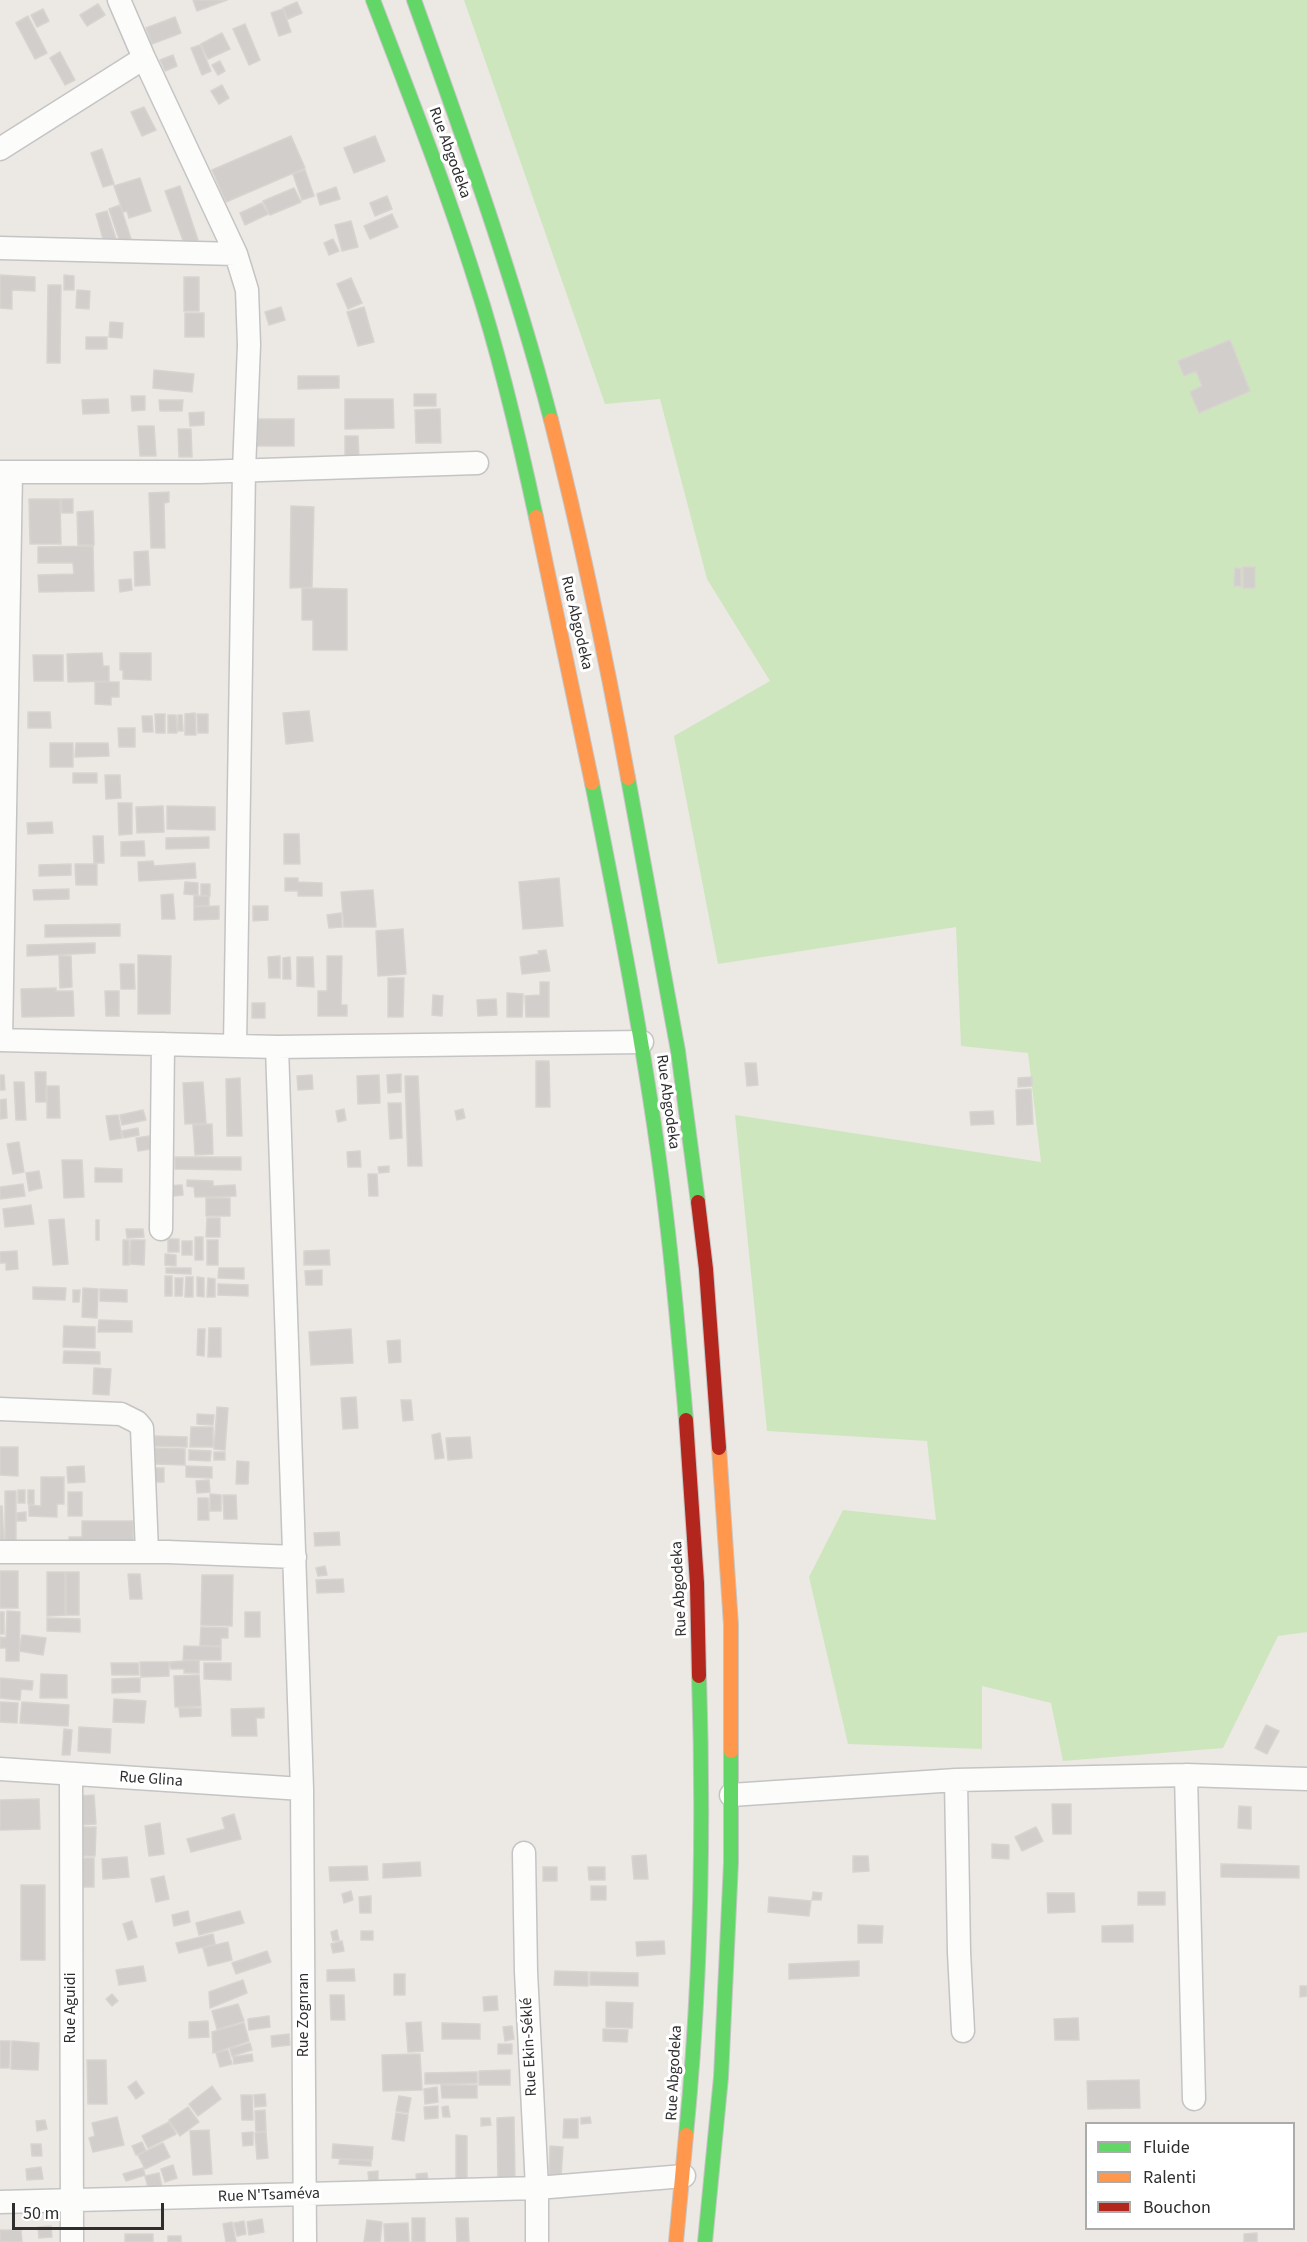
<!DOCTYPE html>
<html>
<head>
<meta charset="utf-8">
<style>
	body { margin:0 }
	#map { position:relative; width:1307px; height:2242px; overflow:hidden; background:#ece8e4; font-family:"Source Sans 3",sans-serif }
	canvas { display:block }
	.legend { position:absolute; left:1085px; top:2122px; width:210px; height:108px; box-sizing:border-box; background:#fff; border:2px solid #ababab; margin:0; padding:8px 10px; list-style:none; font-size:18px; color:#2e2e2e }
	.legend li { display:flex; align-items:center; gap:12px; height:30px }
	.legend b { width:30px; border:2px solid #ababab }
	.scale { position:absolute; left:12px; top:2203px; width:152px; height:27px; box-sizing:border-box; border:3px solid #2e2e2e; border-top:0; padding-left:8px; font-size:18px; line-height:21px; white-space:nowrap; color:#2e2e2e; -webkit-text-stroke:4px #fff; paint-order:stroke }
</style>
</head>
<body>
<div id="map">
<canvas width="1307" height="2242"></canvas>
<ul class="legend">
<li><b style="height:8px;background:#63d668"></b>Fluide</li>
<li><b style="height:8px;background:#ff974d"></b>Ralenti</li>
<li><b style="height:8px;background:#b3261e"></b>Bouchon</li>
</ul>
<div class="scale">50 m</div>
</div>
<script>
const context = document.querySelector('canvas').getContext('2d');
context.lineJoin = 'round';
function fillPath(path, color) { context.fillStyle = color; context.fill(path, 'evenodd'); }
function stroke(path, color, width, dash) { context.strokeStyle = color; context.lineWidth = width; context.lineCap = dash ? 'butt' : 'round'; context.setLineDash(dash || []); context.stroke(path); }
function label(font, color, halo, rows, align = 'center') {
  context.font = font + ' "Source Sans 3",sans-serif'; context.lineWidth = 6; context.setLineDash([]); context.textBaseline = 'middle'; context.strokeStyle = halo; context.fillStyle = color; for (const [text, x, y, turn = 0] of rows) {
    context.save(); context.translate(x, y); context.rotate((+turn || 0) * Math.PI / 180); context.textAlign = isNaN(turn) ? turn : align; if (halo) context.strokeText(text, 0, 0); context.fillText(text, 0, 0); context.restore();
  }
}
fillPath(new Path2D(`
	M464,0H1307V1632L1278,1636L1223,1748L1063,1761L1051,1703L982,1686V1749L848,1744L809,1577L843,1510L936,1520L927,1441L767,1431L735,1115L1041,1162L1028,1053L961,1046L956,927L718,964L674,736L770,681L707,579L660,399L605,404Z`), '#cee6be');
const building = new Path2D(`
	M193,0H227L197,11Z
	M297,2L302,13L288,19L283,8Z
	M98,4L105,15L87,26L80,15Z
	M43,9L49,21L37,27L31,15Z
	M283,9L291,32L279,36L271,13Z
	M28,16L47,53L35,59L16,23Z
	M175,17L181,33L152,44L146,28Z
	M245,24L260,60L249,65L233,29Z
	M222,33L230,49L208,59L201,44Z
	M200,45L211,71L202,75L191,48Z
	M60,52L75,80L65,85L50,58Z
	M173,55L177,66L165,71L160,60Z
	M220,61L225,71L218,75L212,65Z
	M222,85L229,98L219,104L211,91Z
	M144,107L156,130L142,136L131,112Z
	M291,136L305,168L226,202L212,170Z
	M375,136L385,161L354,173L344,148Z
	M102,149L114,184L103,187L91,153Z
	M305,170L314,196L302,200L293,174Z
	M140,178L151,211L129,218L127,211L123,212L114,186Z
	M180,186L198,240L184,243L165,191Z
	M336,187L340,199L320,205L317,194Z
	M294,188L301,202L270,215L263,201Z
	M387,196L392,209L375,216L370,203Z
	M262,203L268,214L245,225L240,213Z
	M120,205L132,242L121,245L109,209Z
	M107,211L117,242L105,246L96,214Z
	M392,214L398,227L370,239L364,226Z
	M351,221L358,247L342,251L335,225Z
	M333,239L339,251L329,255L324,243Z
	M0,275L35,277V291L12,290V309L0,308Z
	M64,275L74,276V290H64Z
	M184,277H199V311H184Z
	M351,278L362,303L348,309L337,284Z
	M48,285H61L60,363H47Z
	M77,290L90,291L89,309L76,308Z
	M281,307L285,320L269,325L265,312Z
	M364,307L374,342L358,346L347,312Z
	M185,313H204V337H185Z
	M110,322L123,323L122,338L109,337Z
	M86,337H107V349H86Z
	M1230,340L1250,391L1199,413L1190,392L1202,386L1196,371L1184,376L1178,361Z
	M154,370L194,374L192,392L153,388Z
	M298,376H339V388L298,389Z
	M414,394H436V406H414Z
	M131,396H145V410L132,411Z
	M108,399L109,413L83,414L82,400Z
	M345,399H393L394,428L345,429Z
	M159,400H183L182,411H160Z
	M440,409L441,443H416L415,410Z
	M204,412V425L190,426L189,413Z
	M257,419H294V446H257Z
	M138,426H154L156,456H140Z
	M178,429H191L192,457H179Z
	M345,436H358L359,459H345Z
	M169,492V502L164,503L165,548H151L149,493Z
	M29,499H60L61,544H30Z
	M61,499H73V513H62Z
	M291,506L314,507L312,587L290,588Z
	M93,511L94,545H78L77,512Z
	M93,546L94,591L39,592L38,575L74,574L73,563H38V547Z
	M148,551L150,585L135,586L134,552Z
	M1243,567H1255V588H1243Z
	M1235,568L1241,569V586H1234Z
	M131,579L132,590L120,592L119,580Z
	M302,588L347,589V650H313V620H302Z
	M102,653L103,666H109V681L68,682L67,654Z
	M120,653H151V680L123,679V670H120Z
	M33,655H63V681H34Z
	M95,682H119V697H111V705L95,704Z
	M309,711L313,741L286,744L283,713Z
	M28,712H50L51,728H28Z
	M195,713L196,735H185V714Z
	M155,714H165V733H156Z
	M197,714H208V733H198Z
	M168,715H176L177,733H168Z
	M178,715H182L183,731H178Z
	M142,716H152L153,732H143Z
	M118,728H135V747H119Z
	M50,743H73V767H50Z
	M76,743H108L109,756L75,757Z
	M73,773H97V783H73Z
	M105,775H120L121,798L106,799Z
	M118,803H132V834L119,835Z
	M163,806L164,832L137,833L136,807Z
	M167,806L215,807V830L167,829Z
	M52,822L53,833L28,834L27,823Z
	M284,834H299L300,864H284Z
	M93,836H103L104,863H94Z
	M209,837V848L166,849V838Z
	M144,841L145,856H121V842Z
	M153,861L154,866L195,863L196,878L139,881L138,862Z
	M71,864V875L39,876V865Z
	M75,864H97V885H76Z
	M285,878H298V882L322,883V896H298V891H285Z
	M559,878L563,926L523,929L519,882Z
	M185,882L198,883V895L184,894Z
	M201,884H210V896L201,895Z
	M69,889V899L34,900L33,890Z
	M373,890L376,927H344L341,892Z
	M173,894L175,919H162L161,895Z
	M194,896H209V905L194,906Z
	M219,906V919L194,920V907Z
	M253,906H268V920L253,921Z
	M341,913L342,927L329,928L327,915Z
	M120,924V936L45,937V925Z
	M403,929L406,974L378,976L376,931Z
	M95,943V953L27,956V945Z
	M546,950L550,971L522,974L520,957L539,954L538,951Z
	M138,955L171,956L170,1014H138Z
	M59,956H71L72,987L60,988Z
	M280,956V978H269L268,957Z
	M327,956H342L341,1005H347V1016H318V991H327Z
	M290,957L291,979H283V958Z
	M297,957H313L314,987L297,986Z
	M120,964H134L135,989H121Z
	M388,978H404L403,1017H388Z
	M540,982H549V1017H526L525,996L540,995Z
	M56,988V991H73L74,1016L22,1017L21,989Z
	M105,991H119V1016H106Z
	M507,993L523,994L522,1017H507Z
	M433,995L443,996L442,1016L432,1015Z
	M496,999L497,1015L478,1016L477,1000Z
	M252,1003H265V1018H252Z
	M536,1061H549L550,1107H536Z
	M745,1063H756L758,1085L747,1086Z
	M35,1072H46V1102H36Z
	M401,1074V1092L388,1093L387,1075Z
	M0,1075H4L5,1090H0Z
	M312,1075L313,1089L298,1090L297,1076Z
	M379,1075L380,1103L358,1104L357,1076Z
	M405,1076H418L422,1166H408Z
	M1032,1077V1086L1018,1087V1078Z
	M240,1078L242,1136H227L226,1079Z
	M14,1082H24L26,1120H16Z
	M203,1082L206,1123L185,1124L183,1083Z
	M47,1086H59L60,1118H47Z
	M1031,1089L1033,1124L1017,1125L1016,1090Z
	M6,1099L7,1118L0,1119V1100Z
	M388,1103H401L402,1138L390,1139Z
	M344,1109L346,1120L338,1122L336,1111Z
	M463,1109L465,1118L457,1120L455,1111Z
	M143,1110L146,1120L122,1125L120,1115Z
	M993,1111L994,1124L971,1125L970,1112Z
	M118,1115L122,1138L110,1140L106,1116Z
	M212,1124L213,1154L195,1155L193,1125Z
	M138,1128L139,1135L124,1138L122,1131Z
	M149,1136L151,1149L138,1151L136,1138Z
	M19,1142L24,1172L13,1174L7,1144Z
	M360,1151L361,1167H348L347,1152Z
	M175,1157H241V1170L175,1169Z
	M62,1160H82L84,1197L64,1198Z
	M389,1166V1172L379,1173L378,1167Z
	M95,1168L122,1169V1182H95Z
	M39,1171L42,1188L29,1191L26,1173Z
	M368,1174H377L378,1196H369Z
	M187,1180L213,1181V1186L235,1185L236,1196L195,1197L194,1187L187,1186Z
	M23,1184L25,1196L0,1199V1187Z
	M182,1185L183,1195L164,1197L163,1186Z
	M206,1198H230V1216H206Z
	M31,1205L34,1224L5,1227L3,1209Z
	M207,1218H220V1237H206Z
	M64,1219L68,1264L53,1265L49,1220Z
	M96,1220H99V1240H96Z
	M126,1229H143L144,1237L127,1238Z
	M195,1237H203V1260H195Z
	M168,1239H179V1252H168Z
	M123,1240H129V1265H123Z
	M131,1240H145L144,1265L130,1264Z
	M207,1240H218V1265H207Z
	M182,1241H192V1255H182Z
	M329,1250L330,1265H304V1251Z
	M17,1251L18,1269L6,1270V1263H0V1252Z
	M165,1254L176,1255V1266L165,1265Z
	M166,1268H191V1274L166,1273Z
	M219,1268H244V1279L218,1278Z
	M322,1270V1285H306L305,1271Z
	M165,1276H172V1296H165Z
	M186,1277H193V1297H185Z
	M197,1277L204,1278V1297L197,1296Z
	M175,1278H183L182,1296H175Z
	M208,1278L215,1279V1297H207Z
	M218,1284L248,1285V1296L218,1295Z
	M33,1287L66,1288L65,1300L33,1299Z
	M83,1288L98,1289L97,1318L82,1317Z
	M100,1289L127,1290V1302L100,1301Z
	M73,1290H80L79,1302H73Z
	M99,1320L132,1321V1332H98Z
	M64,1326L95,1327V1348L63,1347Z
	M209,1328H221V1357H208Z
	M198,1329H205L204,1356L197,1355Z
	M351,1329L353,1363L311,1365L309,1332Z
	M400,1340L401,1362L389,1363L387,1341Z
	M64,1351L100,1352V1364L63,1363Z
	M94,1368L111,1369L109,1395L93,1394Z
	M356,1397L358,1428L343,1429L341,1398Z
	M401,1400H411L413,1420L403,1421Z
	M217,1407L228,1408L225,1450L214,1449Z
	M197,1414L214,1415L213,1425L197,1424Z
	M191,1427H213V1447H190Z
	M440,1433L444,1458L435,1459L432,1435Z
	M155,1436L187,1437V1447L154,1446Z
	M470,1437L472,1458L448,1460L446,1438Z
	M0,1447H18V1476L0,1475Z
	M155,1448L185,1449V1465L155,1464Z
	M189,1450L211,1451L210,1461L189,1460Z
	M214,1452H225V1460H214Z
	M237,1461L249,1462L248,1484H236Z
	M84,1466L85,1482L68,1483L67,1467Z
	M186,1466L212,1467V1478L186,1477Z
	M150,1468H164V1482H150Z
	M41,1477H64V1504H57V1517L29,1516V1505L41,1506Z
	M209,1480L210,1492L197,1493L196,1481Z
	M18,1490H25V1503H18Z
	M28,1490H34V1504H28Z
	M5,1491H16V1546H5Z
	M68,1492H82V1516H68Z
	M210,1494L221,1495V1511H210Z
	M223,1495H236L237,1519H224Z
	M198,1498H208L209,1520H198Z
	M0,1506H2L4,1545L0,1546Z
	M26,1512V1521H17V1513Z
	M82,1521H133V1548L69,1549V1537H82Z
	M339,1532L340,1545L315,1546L314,1533Z
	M325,1566L327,1575L318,1576L316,1568Z
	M0,1571H18V1608H0Z
	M47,1572H65V1615L47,1616Z
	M66,1572H79V1615H66Z
	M128,1574H140L142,1599H130Z
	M202,1575H233L232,1626L201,1625Z
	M343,1579L344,1592L317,1593L316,1580Z
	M7,1611L20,1612L19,1661H6V1648H0V1637L6,1638Z
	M0,1612H4V1634H0Z
	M245,1612H260V1637H245Z
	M47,1618L80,1619V1632L47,1631Z
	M201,1627L228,1628V1638H221V1646L200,1645Z
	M22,1635L46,1638L43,1655L19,1651Z
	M184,1646L221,1647V1660H183Z
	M199,1660V1673H184V1669H171L170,1662Z
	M140,1662H169V1676L141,1677Z
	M111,1663H138L139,1675H112Z
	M204,1663H231V1680L204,1679Z
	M41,1674L67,1675V1698H40Z
	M199,1675L201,1706L175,1707L174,1676Z
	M0,1678L33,1681L32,1690L21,1689L20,1700L0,1698Z
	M140,1678V1692L112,1693V1679Z
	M114,1699L146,1701L144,1723L113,1722Z
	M0,1702L18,1703L17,1723L0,1722Z
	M22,1702L69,1705L68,1726L20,1723Z
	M179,1708H201V1716L180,1717Z
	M264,1708V1718H256L257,1736H232L231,1709Z
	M1266,1725L1279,1731L1267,1754L1255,1748Z
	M79,1727L111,1729L110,1753L78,1751Z
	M64,1729L72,1730L70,1755H62Z
	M94,1795L96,1824L79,1825L78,1796Z
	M39,1799L40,1829L0,1830V1800Z
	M1052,1804H1071V1834H1053Z
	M1239,1806L1251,1807V1829L1238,1828Z
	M234,1814L241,1839L191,1852L187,1839L225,1829L222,1818Z
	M160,1823L164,1854L149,1856L145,1826Z
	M82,1827H96L95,1856H82Z
	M1036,1827L1043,1841L1022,1851L1015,1837Z
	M992,1844L1009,1845V1859L992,1858Z
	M646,1855L648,1879H634L632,1856Z
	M853,1856H868L869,1871L853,1872Z
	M127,1857L129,1877L103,1879L102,1859Z
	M79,1858H94V1887H79Z
	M420,1862L421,1876L383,1878V1864Z
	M1221,1864L1299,1866V1878L1221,1877Z
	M367,1866L368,1880L330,1881L329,1867Z
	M543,1867H557V1881H543Z
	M588,1867H605V1880H589Z
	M164,1876L169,1899L156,1902L151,1879Z
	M21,1885H45V1960H21Z
	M591,1886H606V1900H591Z
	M351,1891L353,1900L344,1903L342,1894Z
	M813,1892L822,1893L821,1900H812Z
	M1138,1892H1165V1905H1138Z
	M1047,1893H1074L1075,1912L1048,1913Z
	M371,1896V1913H360L359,1897Z
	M769,1897L811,1901L809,1916L768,1912Z
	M188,1911L190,1922L174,1926L172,1915Z
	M240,1911L244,1923L199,1935L196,1923Z
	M132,1921L137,1937L128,1940L123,1924Z
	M858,1925L883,1926L882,1943H858Z
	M1133,1925V1942H1102V1926Z
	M337,1930L339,1940L333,1941L331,1932Z
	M361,1931H373V1940H361Z
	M213,1934L215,1944L179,1953L176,1943Z
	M342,1941L344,1951L333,1953L331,1944Z
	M664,1941L665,1954L637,1956L636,1942Z
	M228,1942L232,1960L208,1966L203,1948Z
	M267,1951L271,1962L236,1974L232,1963Z
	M859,1961V1976L789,1979V1964Z
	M143,1966L146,1981L119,1985L116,1970Z
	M354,1969L355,1981H327V1970Z
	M555,1971L588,1972V1986L554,1985Z
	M590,1972L638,1973V1986L590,1985Z
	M394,1974H405V1995H394Z
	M243,1980L247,1993L210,2008L209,1992Z
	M1300,1986H1307V1996L1300,1997Z
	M112,1994L118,2001L112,2006L106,1999Z
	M330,1995H344L345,2020H331Z
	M497,1996L498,2010L484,2011L483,1997Z
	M606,2002L633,2003L632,2028L606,2027Z
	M238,2004L244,2021L217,2029L212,2011Z
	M269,2016L270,2027L249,2030L248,2019Z
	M1078,2018L1079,2040H1055L1054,2019Z
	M208,2021L209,2037L189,2038V2022Z
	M421,2022L423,2051L408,2052L406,2023Z
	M244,2023L249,2041L213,2053L212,2032Z
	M442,2023L480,2024V2039H442Z
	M512,2026L514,2039L505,2041L503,2027Z
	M603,2029L628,2030L627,2042L603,2041Z
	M289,2034L290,2045L272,2047L271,2036Z
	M0,2041H10L9,2068H0Z
	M12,2041L39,2043L38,2070L11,2069Z
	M250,2043L252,2050L232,2056L230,2049Z
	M498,2044H512V2054H498Z
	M228,2050L232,2064L220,2067L216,2053Z
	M252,2054L253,2061L234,2064L233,2057Z
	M420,2054L422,2090L383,2091L382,2055Z
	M87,2060H106L107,2104H88Z
	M510,2070V2085H479V2071Z
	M477,2072V2083L425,2084V2073Z
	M1139,2080L1140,2108L1088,2109L1087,2081Z
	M136,2081L144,2093L136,2099L128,2087Z
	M441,2085H477V2098H442Z
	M212,2086L221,2099L198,2116L189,2104Z
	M437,2087L438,2102L425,2104L424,2089Z
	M265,2094L266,2106L255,2107L254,2095Z
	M241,2095H252L253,2120H242Z
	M399,2096L411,2098L408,2113L396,2111Z
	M438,2106V2118L425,2119L424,2107Z
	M448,2106L450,2117H443L442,2107Z
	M188,2107L199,2122L180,2136L169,2120Z
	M265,2110L266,2131L256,2132L255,2111Z
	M396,2113L408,2115L404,2141L392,2139Z
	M117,2117L124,2145L93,2152L89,2138L95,2136L92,2123Z
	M514,2117L515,2181H498L497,2118Z
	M590,2117L591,2123L581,2124V2118Z
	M481,2118H490L491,2125L481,2126Z
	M564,2119H578V2138H563Z
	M45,2120L47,2129L37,2131L36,2121Z
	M169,2122L176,2134L148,2148L142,2136Z
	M209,2130L212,2174L193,2175L190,2131Z
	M253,2132V2145L243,2146L242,2133Z
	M266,2132L268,2158L257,2159L255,2133Z
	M456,2135L467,2136V2179H456Z
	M142,2142L146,2151L136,2155L132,2146Z
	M163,2143L170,2157L145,2169L138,2155Z
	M31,2144H41L42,2156H32Z
	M333,2144L373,2147L372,2160L332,2158Z
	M550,2146L563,2147L561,2177H549Z
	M340,2159L371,2161V2166L339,2164Z
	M173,2165L177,2178L165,2182L161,2169Z
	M41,2167L43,2179L27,2180L26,2169Z
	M143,2168L145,2175L126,2181L123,2174Z
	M378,2171V2182L369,2183L368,2172Z
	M159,2173L162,2187L149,2191L145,2176Z
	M427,2173L428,2182L417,2183L416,2174Z
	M412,2218H425V2242H412Z
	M456,2218H468L469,2242H457Z
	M262,2219L264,2232L249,2235L247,2222Z
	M367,2220L382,2222L380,2242H364Z
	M244,2221L246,2234L237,2236L234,2223Z
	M232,2222L236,2242H226L223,2224Z
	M408,2223L409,2242H385L384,2224Z
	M51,2226L52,2237L39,2238L38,2227Z
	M0,2230H21L22,2242H0Z
	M1257,2233V2242H1244V2234Z
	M125,2234H153V2242H125Z
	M168,2236H181V2242H168Z`);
fillPath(building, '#d1cecb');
stroke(building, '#d7d4d0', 1.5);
const street = new Path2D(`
	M119,0L144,58L236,254L247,290L249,345L244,470L235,1046
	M0,149L144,58
	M0,248L236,254
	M0,472H200L477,463
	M0,1040L277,1047L642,1042
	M1,1040L11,472
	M277,1047L302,1789L305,2242
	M161,1229L163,1044
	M0,1409L121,1414L137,1422L142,1428L147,1552
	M0,1552H168L295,1557
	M0,1769L302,1789
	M71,1775L72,2242
	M1186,1775L1194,2099
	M956,1780L959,1952L963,2031
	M731,1795L956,1780L1186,1775L1307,1779
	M524,1853L526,1972L537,2188V2242
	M0,2202L537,2188L684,2176`);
const fast = new Path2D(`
	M373,0C409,94 446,187 476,283C501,360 519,438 536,517
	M414,0C464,139 514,278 551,420
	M628,778L678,1051L698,1202
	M592,783C616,903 640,1024 657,1145C670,1236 678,1328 686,1420
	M686,2135C701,1983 704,1828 699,1676
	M705,2242L721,2077L731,1862V1751`);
const slow = new Path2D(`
	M551,420C581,538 606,658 628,778
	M536,517L592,783
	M719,1448L731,1625V1751
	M676,2242L686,2135`);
const jam = new Path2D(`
	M698,1202L706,1269L719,1448
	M686,1420L697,1583L699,1676`);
stroke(street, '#c5c4c5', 25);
stroke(fast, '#c6c5c4', 16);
stroke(slow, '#c6c5c4', 16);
stroke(jam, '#c6c5c4', 16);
stroke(street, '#fcfcfb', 22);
stroke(fast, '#63d668', 14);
stroke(slow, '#ff974d', 14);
stroke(jam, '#b3261e', 14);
label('16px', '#2e2e2e', '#fff', [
	["Rue Abgodeka",449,153,70],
	["Rue Abgodeka",576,623,77],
	["Rue Abgodeka",667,1102,82],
	["Rue Abgodeka",680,1589,-93],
	["Rue Glina",151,1780,4],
	["Rue Aguidi",71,2008,-90],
	["Rue Zognran",304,2015,-90],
	["Rue Ekin-Séklé",530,2047,-93],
	["Rue Abgodeka",675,2073,-87],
	["Rue N'Tsaméva",269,2196,-2]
]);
</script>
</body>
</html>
